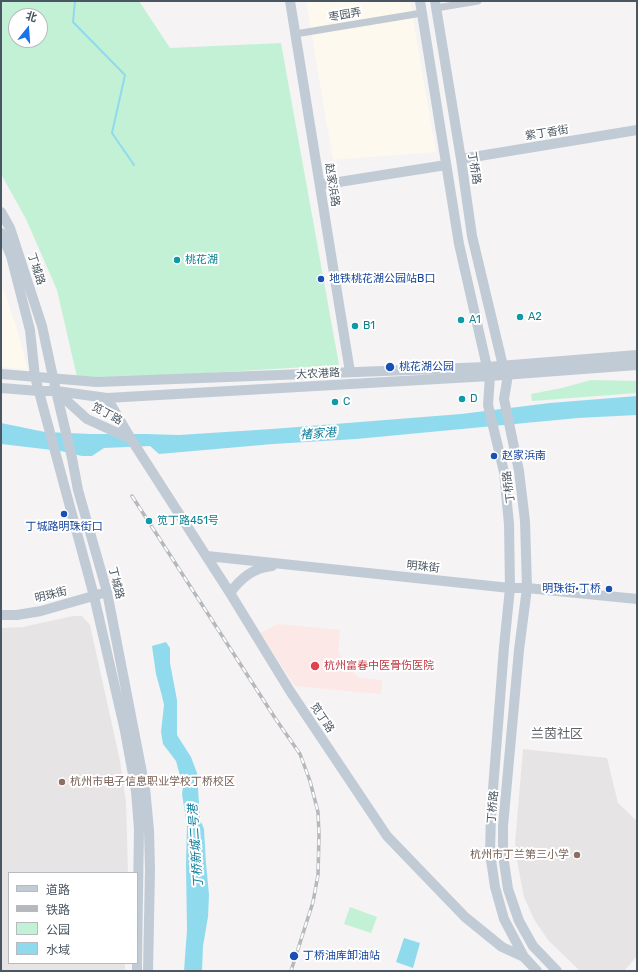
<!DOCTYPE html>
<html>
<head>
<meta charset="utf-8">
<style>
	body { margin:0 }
	#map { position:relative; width:638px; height:972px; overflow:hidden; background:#f5f3f3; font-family:Rubik,"Noto Sans SC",sans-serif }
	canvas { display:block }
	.frame { position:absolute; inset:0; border:2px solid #4a5661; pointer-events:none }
	.legend { position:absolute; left:8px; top:872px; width:130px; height:92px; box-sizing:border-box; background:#fff; border:1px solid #b7bbc0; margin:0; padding:5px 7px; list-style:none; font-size:12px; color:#4a5661 }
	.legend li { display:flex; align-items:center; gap:8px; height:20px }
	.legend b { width:20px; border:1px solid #b7bbc0 }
	.north { position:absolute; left:8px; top:8px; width:40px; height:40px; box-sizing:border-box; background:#fff; border:1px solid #b7bbc0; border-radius:50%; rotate:17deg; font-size:11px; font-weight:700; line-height:16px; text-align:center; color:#4a5661 }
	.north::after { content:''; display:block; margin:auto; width:14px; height:18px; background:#1a73e8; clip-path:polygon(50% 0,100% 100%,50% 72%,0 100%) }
</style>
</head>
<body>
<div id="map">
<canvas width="638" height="972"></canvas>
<div class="frame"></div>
<ul class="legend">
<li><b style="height:5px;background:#c1cbd6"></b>道路</li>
<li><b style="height:5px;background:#b5b8bd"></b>铁路</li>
<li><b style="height:11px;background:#c3f1d5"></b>公园</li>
<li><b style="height:11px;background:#90daee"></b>水域</li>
</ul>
<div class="north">北</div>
</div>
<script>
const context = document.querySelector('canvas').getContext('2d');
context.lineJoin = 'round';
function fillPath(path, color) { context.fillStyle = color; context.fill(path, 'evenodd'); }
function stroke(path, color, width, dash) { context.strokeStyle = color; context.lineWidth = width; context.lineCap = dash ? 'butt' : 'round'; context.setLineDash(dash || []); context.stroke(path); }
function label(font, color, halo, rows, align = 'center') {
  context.font = font + ' Rubik,"Noto Sans SC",sans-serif'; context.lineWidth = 4; context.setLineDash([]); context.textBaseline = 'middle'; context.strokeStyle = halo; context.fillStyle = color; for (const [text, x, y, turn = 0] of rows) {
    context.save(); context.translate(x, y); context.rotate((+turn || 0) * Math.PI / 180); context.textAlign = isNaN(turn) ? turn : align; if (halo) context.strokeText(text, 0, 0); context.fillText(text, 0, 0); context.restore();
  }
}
fillPath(new Path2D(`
	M306,1H410L436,152L333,160Z
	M1,282L16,326L28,370L1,367Z`), '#fdf9ef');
fillPath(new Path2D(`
	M73,616H82L90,625L120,761L126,803L128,873H9V963H125V971H1V628L23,627Z
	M523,749L607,758L618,803L637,821V956L624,971H580L548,940L535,921L524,897L518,866L515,844Z`), '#e6e4e5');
fillPath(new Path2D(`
	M278,624L340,630L338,653L358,678L382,680L381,694L295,686L260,633Z`), '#fce8e6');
fillPath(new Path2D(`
	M1,1H139L170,48L281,43L339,365L78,381L57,290L26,219L1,174ZM16,16H40V40H16Z
	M591,380L637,381V393L532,401L531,394L562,388Z
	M350,907L377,917L371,933L344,924Z`), '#c3f1d5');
fillPath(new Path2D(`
	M637,396V415L578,418L356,439L273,444L159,454L150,446L104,448L92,456H82L61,451L1,444V423L45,432L91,434H146L179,435L272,429L461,414L550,403Z
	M166,642L170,648V663L177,700V735L191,757L197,773L200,819L204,829L206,863L209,895L208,917L203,946L202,971H184L187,930L186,865L187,825L182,794L183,787L176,761L163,744L161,732L164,705L162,696L156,674L152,646Z
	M404,938L420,943L413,968L396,962Z`), '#90daee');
stroke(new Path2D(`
	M75,1L73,22L125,75L112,133L134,165`), '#90daee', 2);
stroke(new Path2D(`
	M436,8L478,1
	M295,34L422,13`), '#c1cad2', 7);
stroke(new Path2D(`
	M290,1L350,372
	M420,1L459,244L487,367L490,376L488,405L504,472L509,524L510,588L504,647L499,712L491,815L490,853L495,887L504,919L524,957
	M435,1L461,159L472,236L503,366L508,375L504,399L519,471L525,521L527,588L519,650L503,826V855L508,889L519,921L533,946L557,971
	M461,159L637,130
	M320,185L446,165
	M1,212L10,228L42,326L56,391L72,458L78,490L107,592L145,788L149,830L150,870L148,971
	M1,233L11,256L30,330L35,377L94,596L125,731L136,791L139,829L137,961
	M1,374L97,382L487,367L637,355
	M1,388L39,391H56L107,398L490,376L637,365
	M56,391L87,419L131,439
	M107,398L131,439L230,593L290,691L387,836L465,917L502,947L524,957L537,971
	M207,556L510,588H527L637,599
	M230,593C241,578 253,568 272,566
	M1,615H17L41,611L100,594
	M137,971V963`), '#c1cbd6', 10);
const rail = new Path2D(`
	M132,496L275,718L300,754L310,781L318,812L319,835L318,875L313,902L291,971`);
stroke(rail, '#b5b8bd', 3.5);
stroke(rail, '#fff', 2, [6]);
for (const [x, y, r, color] of [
	[177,260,4,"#0f9aa8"],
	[321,279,4,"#1a4fb4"],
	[520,317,4,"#0f9aa8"],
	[461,320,4,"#0f9aa8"],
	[355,326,4,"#0f9aa8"],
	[390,367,5,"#1a4fb4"],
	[462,399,4,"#0f9aa8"],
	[335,402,4,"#0f9aa8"],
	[494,456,4,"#1a4fb4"],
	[64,514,4,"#1a4fb4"],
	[149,521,4,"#0f9aa8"],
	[609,589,4,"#1a4fb4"],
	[315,666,5,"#e0444e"],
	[62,782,4,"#8d6e63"],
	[577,855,4,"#8d6e63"],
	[294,956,5,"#1a4fb4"]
]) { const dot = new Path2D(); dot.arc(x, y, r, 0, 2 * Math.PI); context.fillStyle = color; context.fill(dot); stroke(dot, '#fff', 1.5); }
label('11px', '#4a5661', '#fff', [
	["枣园弄",345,15,-10],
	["紫丁香街",547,133,-9],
	["丁桥路",474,168,81],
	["赵家浜路",332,185,81],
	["丁城路",36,269,72],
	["大农港路",318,374,-3],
	["笕丁路",107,414,28],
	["丁桥路",509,487,-97],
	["明珠街",423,567,6],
	["丁城路",116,583,76],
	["明珠街",51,595,-14],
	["笕丁路",322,718,56],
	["丁桥路",493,807,-85]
]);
label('11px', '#0d838f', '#fff', [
	["桃花湖",185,260],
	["A2",528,317],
	["A1",469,320],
	["B1",363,326],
	["D",470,399],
	["C",343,402],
	["笕丁路451号",157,521]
], 'left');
label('11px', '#164399', '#fff', [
	["地铁桃花湖公园站B口",329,279],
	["桃花湖公园",399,367],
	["赵家浜南",502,456],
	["丁城路明珠街口",64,527,"center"],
	["明珠街·丁桥",601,589,"right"],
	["丁桥油库卸油站",303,956]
], 'left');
label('11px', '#be3a42', '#fff', [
	["杭州富春中医骨伤医院",324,666]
], 'left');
label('11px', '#785e54', '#fff', [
	["杭州市电子信息职业学校丁桥校区",70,782],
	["杭州市丁兰第三小学",569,855,"right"]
], 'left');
label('italic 12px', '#0c7c9b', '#fff', [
	["褚家港",318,434,-4],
	["丁桥新城二号港",196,846,-94]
]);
label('13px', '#5f6368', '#fff', [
	["兰茵社区",557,734]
]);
</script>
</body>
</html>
